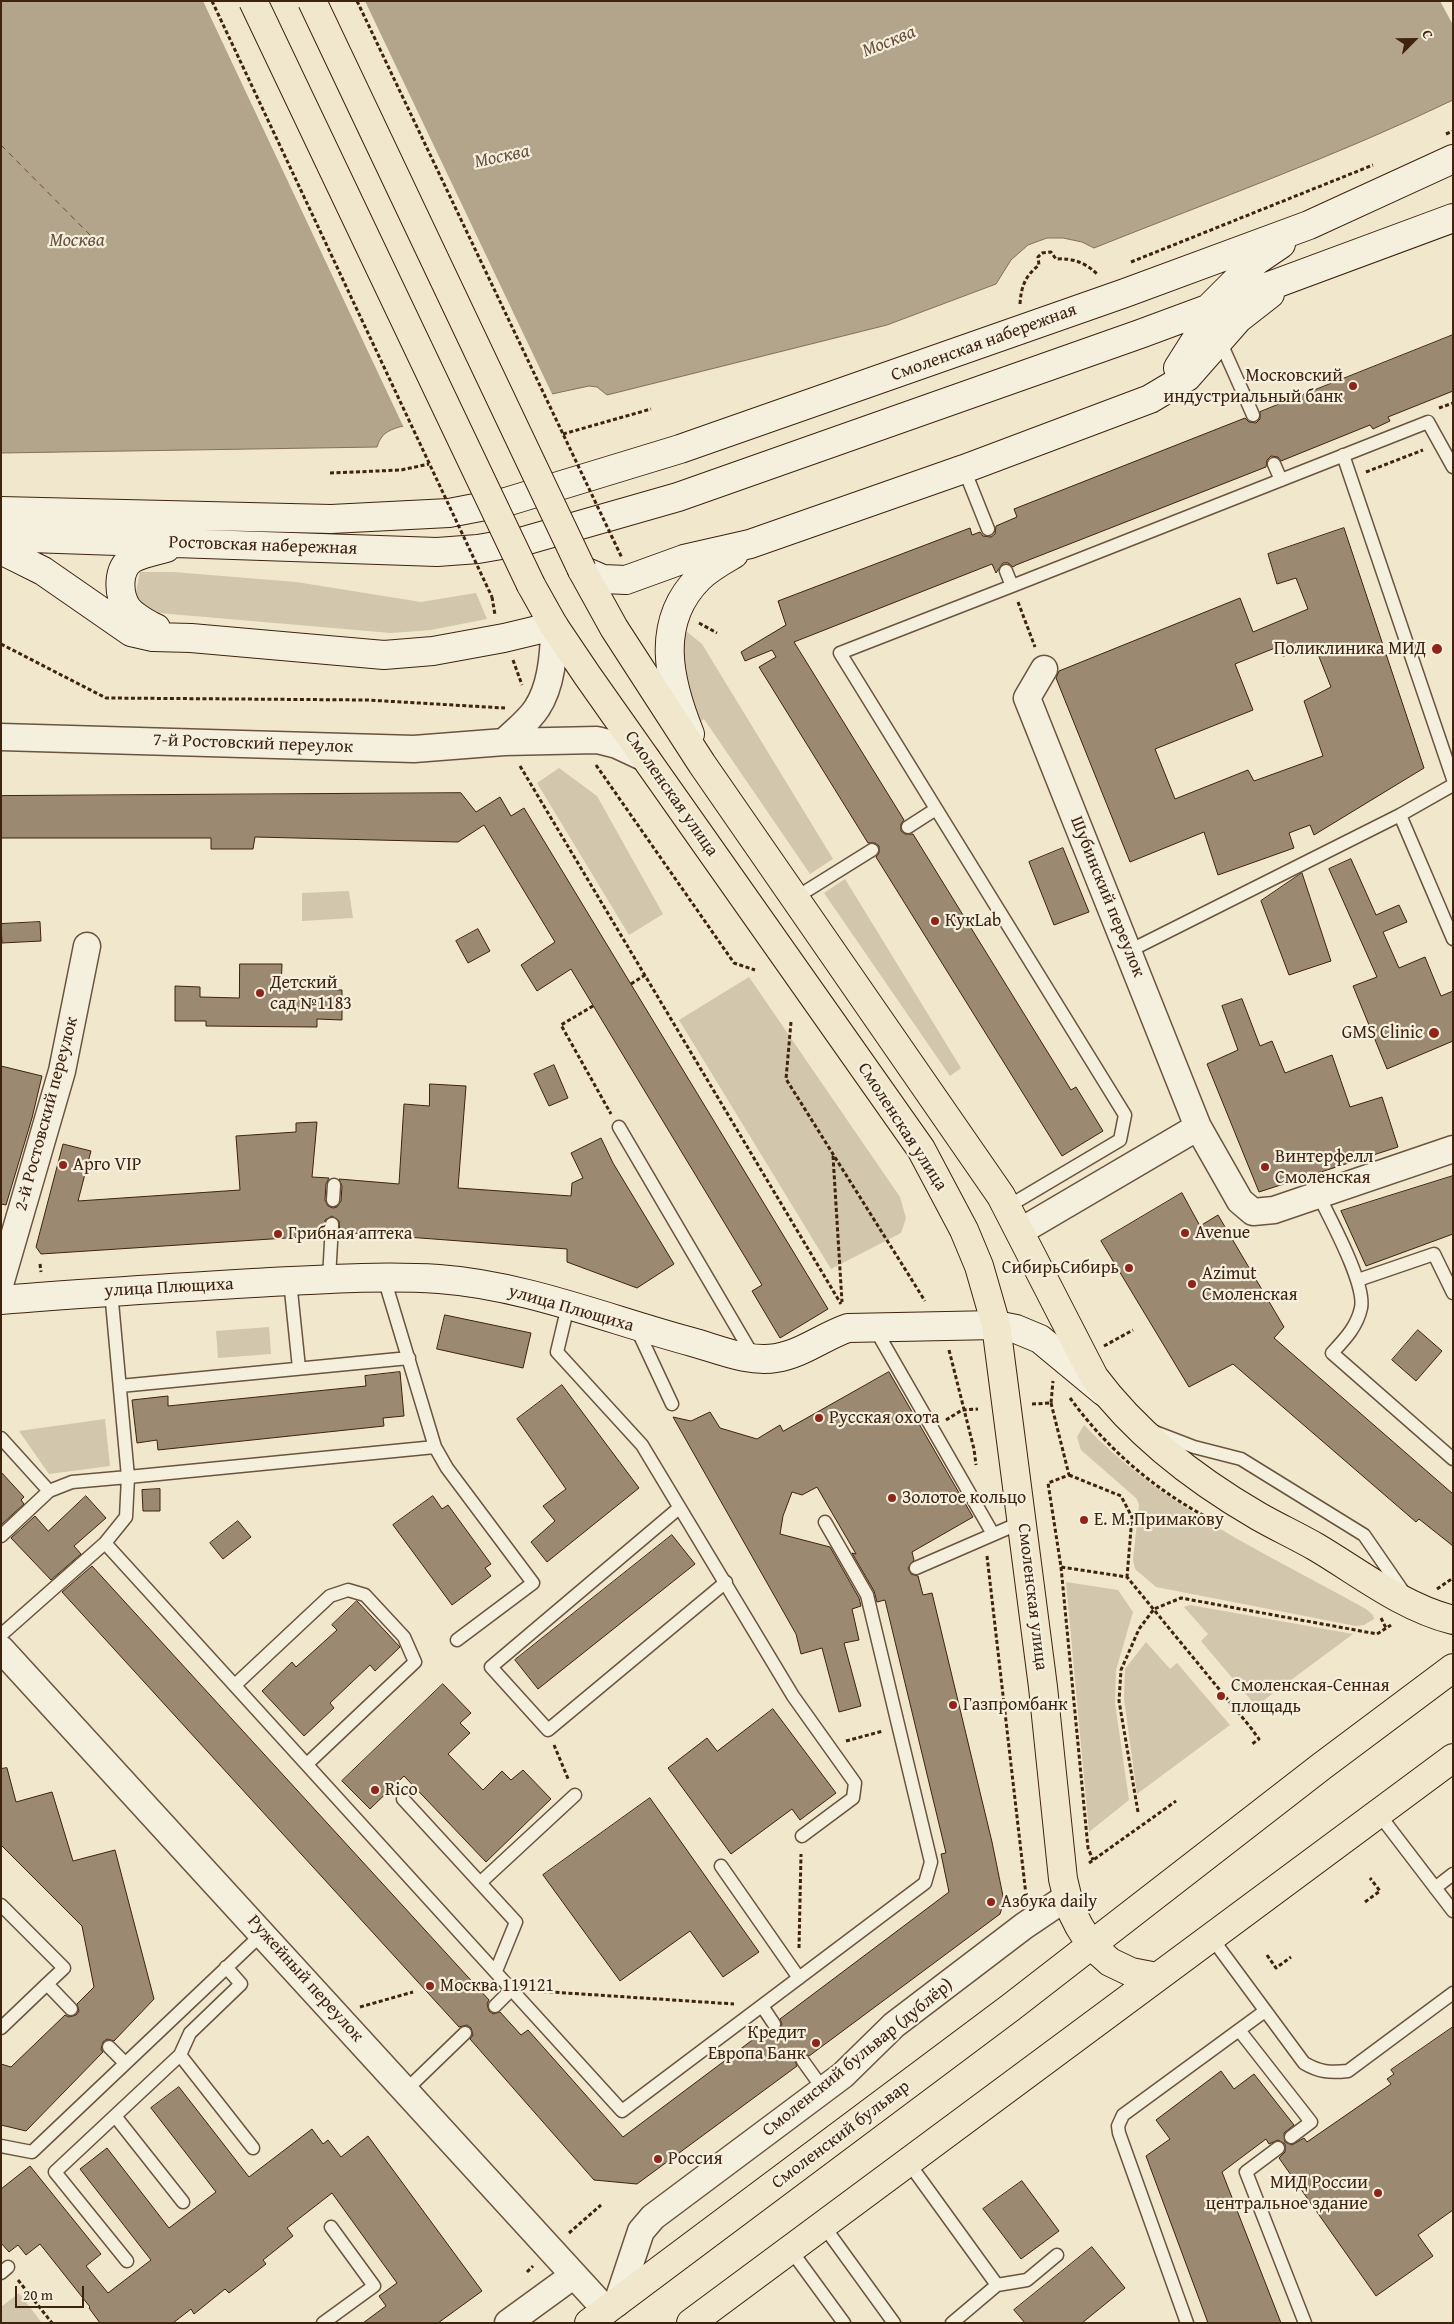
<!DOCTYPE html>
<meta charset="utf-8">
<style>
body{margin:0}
#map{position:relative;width:1454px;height:2324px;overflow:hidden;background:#f0e7cc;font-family:"Gentium Book Plus",serif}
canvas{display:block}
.frame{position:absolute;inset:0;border:2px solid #3e230f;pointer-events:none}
.north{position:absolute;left:1389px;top:15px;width:50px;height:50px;-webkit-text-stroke:4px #f5efde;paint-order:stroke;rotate:67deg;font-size:14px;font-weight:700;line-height:20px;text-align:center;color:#3e230f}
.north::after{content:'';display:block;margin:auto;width:18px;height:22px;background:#3e230f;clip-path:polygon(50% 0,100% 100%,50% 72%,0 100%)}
.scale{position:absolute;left:15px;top:2286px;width:69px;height:22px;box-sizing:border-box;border:2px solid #3e230f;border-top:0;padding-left:6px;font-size:15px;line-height:18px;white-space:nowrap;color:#3e230f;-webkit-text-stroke:4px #f5efde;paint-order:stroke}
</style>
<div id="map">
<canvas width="1454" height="2324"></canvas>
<div class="frame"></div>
<div class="north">С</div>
<div class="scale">20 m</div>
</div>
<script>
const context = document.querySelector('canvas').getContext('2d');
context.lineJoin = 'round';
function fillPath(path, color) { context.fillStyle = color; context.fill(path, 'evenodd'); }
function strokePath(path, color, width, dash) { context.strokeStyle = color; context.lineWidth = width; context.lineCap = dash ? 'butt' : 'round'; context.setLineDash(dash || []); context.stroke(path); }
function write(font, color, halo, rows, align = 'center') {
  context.font = font + ' "Gentium Book Plus",serif'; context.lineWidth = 4.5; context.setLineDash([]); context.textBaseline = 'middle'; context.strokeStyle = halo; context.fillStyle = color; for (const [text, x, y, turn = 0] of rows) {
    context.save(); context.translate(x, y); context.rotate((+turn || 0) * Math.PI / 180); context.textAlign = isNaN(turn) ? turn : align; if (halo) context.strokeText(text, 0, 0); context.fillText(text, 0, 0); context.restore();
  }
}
const green = new Path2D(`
 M140,572H173L296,582L421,602L476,593L487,619L431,630L391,633L159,613L142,606L136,592Z
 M680,626L702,644L833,859L810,874L704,719L699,722L689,706Z
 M559,768L597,796L663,914L629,935L537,783Z
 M845,879L961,1068L950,1076L824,893Z
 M349,891L353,918L302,921V893Z
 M749,977L900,1197L906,1218L901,1233L831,1269L679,1020Z
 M269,1327L271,1354L218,1358L216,1331Z
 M105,1419L110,1466L49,1474L19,1431Z
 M1084,1425C1163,1508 1268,1554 1366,1609L1373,1615L1374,1619L1364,1625L1356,1626L1156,1587L1135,1569L1133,1560L1139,1504L1136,1498L1081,1450L1077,1437Z
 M1066,1582L1118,1590L1133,1612L1116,1670L1115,1703L1129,1800L1089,1832Z
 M1190,1605L1353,1634L1256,1706L1201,1641L1208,1634L1184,1607Z
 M1146,1642L1170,1669L1177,1663L1230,1725L1137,1794L1124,1699L1125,1669Z
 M19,2293L42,2323L1,2322V2307Z`);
const water = new Path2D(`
 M1,1H1453V100C1337,156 1214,200 1094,248L1082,242L1063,238H1047L1028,245L1011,260L996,284L887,325L607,395L597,387L589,386L399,427C387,431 381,434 377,447L1,453Z`);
const pier = new Path2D(`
 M203,1H365L553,396L404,428Z
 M1440,1H1453V25Z`);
const ferry = new Path2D(`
 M1,145L99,244`);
const building = new Path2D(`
 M1453,335V391L1388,417L1390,421L1373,429L1370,425L1281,461L1278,457L1271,456L1267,460L1266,467L1016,565L1013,567L1008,563H1003L996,573L992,564L794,642L904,820L901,824V831L905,834H913L1071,1090L1076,1087L1103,1131L1062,1156L876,857L879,853V846L875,843H868L759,667L776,657L772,650L745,661L741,652L786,625L778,601L970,528L972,535L980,532L983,536L991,537L995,534L996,526L1017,517L1014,509L1245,418L1249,422L1256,423L1260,419V412Z
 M1344,528L1424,768L1314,835L1310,825L1289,833L1294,848L1218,875L1204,832L1130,862L1056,678L1059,671L1240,598L1253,632L1308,609L1296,578L1277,584L1268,554ZM1314,644L1331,687L1304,701L1323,756L1254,781L1248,770L1175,799L1155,749L1253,710L1235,664L1280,646L1283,656Z
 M461,793L476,812L500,797L511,816L524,808L828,1309L780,1338L752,1291L762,1285L571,969L537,991L521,965L555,942L484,825L458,842L255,837L253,849H211V838H1V796Z
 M1063,848L1089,912L1054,925L1029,862Z
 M1351,859L1376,915L1399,905L1407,922L1383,932L1399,968L1425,957L1441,996L1453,991V1041L1387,1069L1353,986L1377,977L1329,869Z
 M1302,873L1331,961L1289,975L1261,901Z
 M40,922L41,941L2,943L1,924Z
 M478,929L490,951L468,963L456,941Z
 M240,964H282L281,989L342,990V1020L317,1019V1027L206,1026V1021H175V986L200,987V997L239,998Z
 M1242,999L1260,1046L1272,1041L1285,1073L1332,1055L1350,1107L1382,1097L1398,1147L1259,1192L1207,1064L1238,1050L1222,1006Z
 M554,1065L568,1098L549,1106L534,1074Z
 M1,1066L42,1076L32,1118L6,1205L1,1204Z
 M430,1084L466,1086L458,1188L571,1196L572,1183L583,1178L571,1153L601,1138L613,1163L674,1264L637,1288L567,1262V1249L340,1232L339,1221L332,1216L325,1220L324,1231L317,1230V1236L41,1254L36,1247L63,1144L91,1151L78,1201L240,1190L236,1136L296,1132V1123L317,1122L312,1177L329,1178L326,1184L325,1200L328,1206L333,1208L337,1207L341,1201L342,1186L339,1179L399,1184L404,1104L429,1106Z
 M1453,1176V1234L1366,1266L1341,1211Z
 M1182,1193L1200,1226L1218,1215L1284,1327L1274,1338L1453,1494V1546L1419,1519L1416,1522L1233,1364L1189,1387L1101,1241Z
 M445,1315L531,1333L523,1368L437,1349Z
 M1418,1330L1442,1351L1416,1381L1392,1360Z
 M400,1372L404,1416L383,1418L384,1426L158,1450L157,1440L137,1443L132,1400L168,1396V1406L366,1386L365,1376Z
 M889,1372L973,1517L912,1552L914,1560L908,1568L911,1574L918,1576L923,1595L932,1593L992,1842L1004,1901L1000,1914L809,2056L803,2053L798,2055L795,2061L797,2066L637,2184L594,2180L470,2039L473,2035L471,2028L467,2025L459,2027L62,1592L92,1566L489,2000L487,2004L489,2011L493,2014L500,2012L521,2035L528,2030L623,2137L767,2029L774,2032L779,2030L782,2024L780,2019L949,1892L941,1854L946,1853L885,1600L877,1602L874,1591L852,1553L856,1554L817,1487L802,1495L792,1492L783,1516L780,1534L830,1547L859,1598L861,1606L852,1609L859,1640L844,1643L861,1706L839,1712L822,1648L801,1654L796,1634L673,1417L691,1421L710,1412L720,1428L757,1439L780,1425L783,1431Z
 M562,1385L639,1488L547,1562L531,1542L555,1521L543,1506L566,1489L517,1419Z
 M1,1472L24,1497L21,1500L24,1504L1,1525Z
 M160,1489V1511H143L142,1490Z
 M86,1496L106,1518L74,1546L81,1554L51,1580L11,1538L35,1516L48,1531Z
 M433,1496L442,1509L448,1505L491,1564L485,1568L491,1576L452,1605L393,1525Z
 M238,1521L251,1537L223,1559L210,1543Z
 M672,1535L695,1564L538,1689L515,1660Z
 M357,1601L400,1647L375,1671L370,1665L330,1703L334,1708L304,1736L262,1691L292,1662L296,1667L337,1630L332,1625Z
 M443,1684L471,1713L460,1723L470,1733L448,1754L483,1790L502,1771L511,1780L523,1770L551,1799L486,1862L404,1776L370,1809L342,1781Z
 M773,1709L836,1793L800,1820L792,1809L731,1854L668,1768L707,1738L717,1751Z
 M7,1768L16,1802L52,1792L73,1861L115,1850L154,1999L114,2041L107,2039L103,2042L101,2049L103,2052L26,2131L1,2125V2064L11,2067L65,2015L69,2017L76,2015L79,2011L77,2004L94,1987L82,1926L1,1845V1769Z
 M650,1798L759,1952L723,1977L690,1931L620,1981L543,1875Z
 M1453,2027V2210L1418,2235L1433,2256L1376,2296L1279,2158L1285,2152V2144L1278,2140L1269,2144L1266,2139L1222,2172L1281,2323H1208L1146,2156L1170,2139L1156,2120L1221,2071L1234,2089L1254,2074L1294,2125L1284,2133L1285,2142L1292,2145L1304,2138L1307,2142L1391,2084L1387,2079L1394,2074L1391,2070Z
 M179,2087L249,2177L312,2129L323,2144L328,2140L341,2157L368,2136L482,2291L438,2323H363L386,2306L379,2296L397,2283L332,2193L287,2228L293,2236L263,2260L266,2264L229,2293L225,2289L194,2314L191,2309L173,2323H100L89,2308L90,2307L40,2244L26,2255L18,2245L9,2252L1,2243V2189L30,2166L101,2254L86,2266L108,2293L151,2260L80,2169L107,2148L169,2228L216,2192L151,2108Z
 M1022,2181L1059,2231L1021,2259L983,2209Z
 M1092,2247L1125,2288L1082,2323H1025L1014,2310Z`);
const path = new Path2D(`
 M1446,134L1453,131
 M1131,262L1373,165
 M1020,304C1021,287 1025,276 1039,265L1038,257L1042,253L1051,252L1056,259C1073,258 1085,262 1098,275
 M1439,408L1453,403
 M563,434L651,409
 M1366,472L1423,450
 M330,473L401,470L429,464
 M492,597L495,615
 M1018,602L1035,647
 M699,623L717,633
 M1,644L106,698L367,700L505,708
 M513,660L522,685
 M596,765L734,963L755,970
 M520,766L841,1304
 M631,984L645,975
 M593,1006L561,1025L611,1114
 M791,1022L786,1079L925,1301
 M833,1156L842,1302
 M40,1264L41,1272
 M1104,1346L1133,1330
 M949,1350L974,1449L976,1465
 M1070,1398C1107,1449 1156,1491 1212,1520
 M1051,1403L1069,1475L1048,1483L1061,1567L1127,1577L1251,1728L1259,1739L1252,1744
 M1032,1404L1051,1403L1053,1381
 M946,1420L962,1410L978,1409
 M1069,1475L1121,1496L1132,1517L1127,1577
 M987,1556L1026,1895
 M1061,1567L1088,1848L1093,1860
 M1437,1589L1453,1578
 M1381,1618L1386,1628
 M846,1741L883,1731
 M554,1745L569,1781
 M1138,1812L1119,1701L1121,1670L1139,1629L1154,1609L1181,1598L1377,1634L1391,1625
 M1089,1863L1176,1801
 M1365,1902L1380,1891L1370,1878
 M799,1948L801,1854
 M1267,1955L1276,1968L1291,1957
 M536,1991L734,2004
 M360,2007L413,1992
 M569,2233L601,2205
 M527,2272L533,2266
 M18,2280L52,2323`);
const lane = new Path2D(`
 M1220,341L1253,415
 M1343,455L1453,779
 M1274,464L1281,480
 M964,469L988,529
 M1006,571L1012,586L1428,422L1453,467
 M1400,815L1453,939
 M908,827L936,809
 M795,898L872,850
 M1129,951L1400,815L1453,785
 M619,1127L755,1359
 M1319,1196C1330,1219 1366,1284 1361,1308C1357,1327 1344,1340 1332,1353L1453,1459
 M333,1200L334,1185
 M1007,1207L1120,1140L1125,1115L840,653L1012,586
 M384,1278L435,1447L447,1468L533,1583L457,1640
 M329,1279L332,1224
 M1358,1280L1434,1254L1453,1293
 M290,1281L299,1368
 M568,1306L557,1352L642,1445L793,1696L855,1783L853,1798L802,1836
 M636,1327L672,1404
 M874,1327L993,1534
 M120,1386L409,1358
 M1155,1432L1194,1447L1241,1459L1364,1535L1404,1593
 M1,1438L49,1491
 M679,1508L491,1667L548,1730L726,1582
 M1,1536L49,1491L72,1482L128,1477L111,1291
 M105,1543L622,2111L925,1883L931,1862L867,1595L825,1522
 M916,1568L1022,1522
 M1,1635L105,1543L126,1517L128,1477L435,1447
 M235,1685L330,1596L348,1590L365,1595L404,1637L415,1662L307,1764
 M403,1799L516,1922L496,1971
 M1378,1813L1453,1911
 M721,1866L799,1978
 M481,1882L575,1795
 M1435,1888L1453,1874
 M1,1905L64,1968L47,1984L71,2009
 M1211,1937L1304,2063C1319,2072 1330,2073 1348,2071L1453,1993
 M495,2006L512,1989
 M762,2006L774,2024
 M1,2028L47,1984
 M1239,2030L1311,2122L1291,2137
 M109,2047L125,2063
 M180,2055L253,2148
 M803,2061L823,2089
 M406,2090L465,2033
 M115,2116L183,2202
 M1,2146L32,2152L263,1933
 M1278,2148L1246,2172L1305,2323
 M908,2162L997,2285L952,2323
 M823,2225L894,2323
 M790,2249L844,2323
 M127,2261L55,2172L180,2055L190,2033L241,1984L226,1967
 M1,2273L8,2267
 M997,2285L1027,2280L1057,2255
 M323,2323L374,2286L331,2227
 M1187,2323L1119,2133L1118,2126L1123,2115L1265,2011`);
const street = new Path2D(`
 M1044,669L1027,698L1198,1127L1240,1201L1253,1212L1274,1210L1453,1149
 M1,737L414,749L504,742L597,740L617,745L647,759
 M504,742C515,731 529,721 537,708C552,685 554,653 554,626
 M1021,1231L1198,1127
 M1,1281L62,1071L87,946
 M1,1649L606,2310
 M617,2303L641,2231L653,2217L843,2075L894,2025L1024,1926L1067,1897
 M508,2323L574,2275`);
const secondary = new Path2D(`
 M1178,368L1197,338L1208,309L1256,261L1281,244
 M1,511L331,519L449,513L506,502L680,449L1125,293L1309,225L1453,159
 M1,537L437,552L478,549L524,541L678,497L1140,334L1453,218
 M1,550L43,571L131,632L153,637L191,638L384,655L433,651L504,638L554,626
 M582,570L603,579L626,580L684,559L750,544L964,469L1150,399L1187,377L1238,319L1270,294
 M156,628C148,625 132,615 127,608C118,594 117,569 132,559C142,553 155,551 166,548
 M690,734C669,682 654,623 699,578C709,568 722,561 734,554
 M1,1300C85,1293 169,1288 253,1283C314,1280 377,1275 439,1279C524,1285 610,1320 692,1342C718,1349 749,1363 776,1358C802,1354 824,1336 848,1328L996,1325L1016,1329L1040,1339L1104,1392`);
const primary = new Path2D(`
 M582,570L614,628L702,764L1001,1196L1094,1377C1137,1435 1196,1480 1258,1516C1277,1527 1297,1536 1316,1547C1360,1573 1402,1607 1453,1620
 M531,585L554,626L587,675L921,1149L964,1230L979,1266L996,1325L1043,1687L1063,1879L1070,1908L1079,1926L1091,1945L1110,1962L1131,1972L1157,1977
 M589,2323L1010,2008L1322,1766L1453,1668
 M691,2323L1453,1758`);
const pathBridge = new Path2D(`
 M212,1L492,597
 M357,1L622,558`);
const primaryBridge = new Path2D(`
 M253,1L531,585
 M312,1L582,570`);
const markers = [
 [1353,386,5,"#8f2418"],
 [1437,649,6,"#8f2418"],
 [935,921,5,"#8f2418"],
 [260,993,5,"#8f2418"],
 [1434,1033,6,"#8f2418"],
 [63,1165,5,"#8f2418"],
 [1265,1167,5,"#8f2418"],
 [1185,1233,5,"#8f2418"],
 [278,1234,5,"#8f2418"],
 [1129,1268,5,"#8f2418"],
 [1192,1284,5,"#8f2418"],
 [819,1418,5,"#8f2418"],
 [892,1498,5,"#8f2418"],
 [1084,1520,5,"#8f2418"],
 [1221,1696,5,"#8f2418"],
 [953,1705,5,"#8f2418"],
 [375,1790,5,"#8f2418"],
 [991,1902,5,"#8f2418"],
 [430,1986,5,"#8f2418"],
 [816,2043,5,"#8f2418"],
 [658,2159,5,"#8f2418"],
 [1378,2193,5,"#8f2418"]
];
const streetNames = [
 ["Смоленская набережная",984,343,-20],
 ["Ростовская набережная",263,546,2],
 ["7-й Ростовский переулок",253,744,2],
 ["Смоленская улица",671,794,55],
 ["Шубинский переулок",1107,897,68],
 ["2-й Ростовский переулок",47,1114,-75],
 ["Смоленская улица",902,1127,57],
 ["улица Плющиха",169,1288,-3],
 ["улица Плющиха",571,1309,16],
 ["Смоленская улица",1032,1597,83],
 ["Ружейный переулок",305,1979,48],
 ["Смоленский бульвар (дублёр)",858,2058,-39],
 ["Смоленский бульвар",841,2135,-37]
];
const poiNames = [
 ["Московский",1343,376,"right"],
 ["индустриальный банк",1343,397,"right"],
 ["Поликлиника МИД",1426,649,"right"],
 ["КукLab",945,921],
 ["Детский",270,983],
 ["сад №1183",270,1004],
 ["GMS Clinic",1423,1033,"right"],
 ["Винтерфелл",1275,1157],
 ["Смоленская",1275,1178],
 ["Арго VIP",73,1165],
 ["Avenue",1195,1233],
 ["Грибная аптека",288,1234],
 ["СибирьСибирь",1119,1268,"right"],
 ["Azimut",1202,1274],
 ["Смоленская",1202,1295],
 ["Русская охота",829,1418],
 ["Золотое кольцо",902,1498],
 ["Е. М. Примакову",1094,1520],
 ["Смоленская-Сенная",1231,1686],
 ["площадь",1231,1707],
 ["Газпромбанк",963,1705],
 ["Rico",385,1790],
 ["Азбука daily",1001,1902],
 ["Москва 119121",440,1986],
 ["Кредит",806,2033,"right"],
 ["Европа Банк",806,2054,"right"],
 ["Россия",668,2159],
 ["МИД России",1368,2183,"right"],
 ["центральное здание",1368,2204,"right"]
];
const waterNames = [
 ["Москва",889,42,-22],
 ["Москва",502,157,-12],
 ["Москва",77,241]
];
fillPath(green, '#d2c6ac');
fillPath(water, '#b3a48c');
strokePath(water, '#84705a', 1);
fillPath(pier, '#f0e7cc');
strokePath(ferry, '#67503b', 1, [6, 5]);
fillPath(building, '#9b8971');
strokePath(building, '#3e230f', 1);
strokePath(lane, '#6a543e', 15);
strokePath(street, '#6a543e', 29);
strokePath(secondary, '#3e230f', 30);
strokePath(primary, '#3e230f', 30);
strokePath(path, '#3e230f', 3, [4, 2.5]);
strokePath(lane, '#f5efde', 12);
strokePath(street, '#f5efde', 26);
strokePath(secondary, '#f5efde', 28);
strokePath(primary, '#f0e7cc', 28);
strokePath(primaryBridge, '#3e230f', 30, []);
strokePath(pathBridge, '#3e230f', 3, [4, 2.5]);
strokePath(primaryBridge, '#f0e7cc', 28);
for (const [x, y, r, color] of markers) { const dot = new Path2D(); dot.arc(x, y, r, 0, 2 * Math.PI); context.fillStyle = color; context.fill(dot); strokePath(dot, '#f5efde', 2); }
write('18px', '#3e230f', '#f5efde', streetNames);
write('18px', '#3e230f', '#f5efde', poiNames, 'left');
write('italic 19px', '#67503b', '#f5efde', waterNames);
</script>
